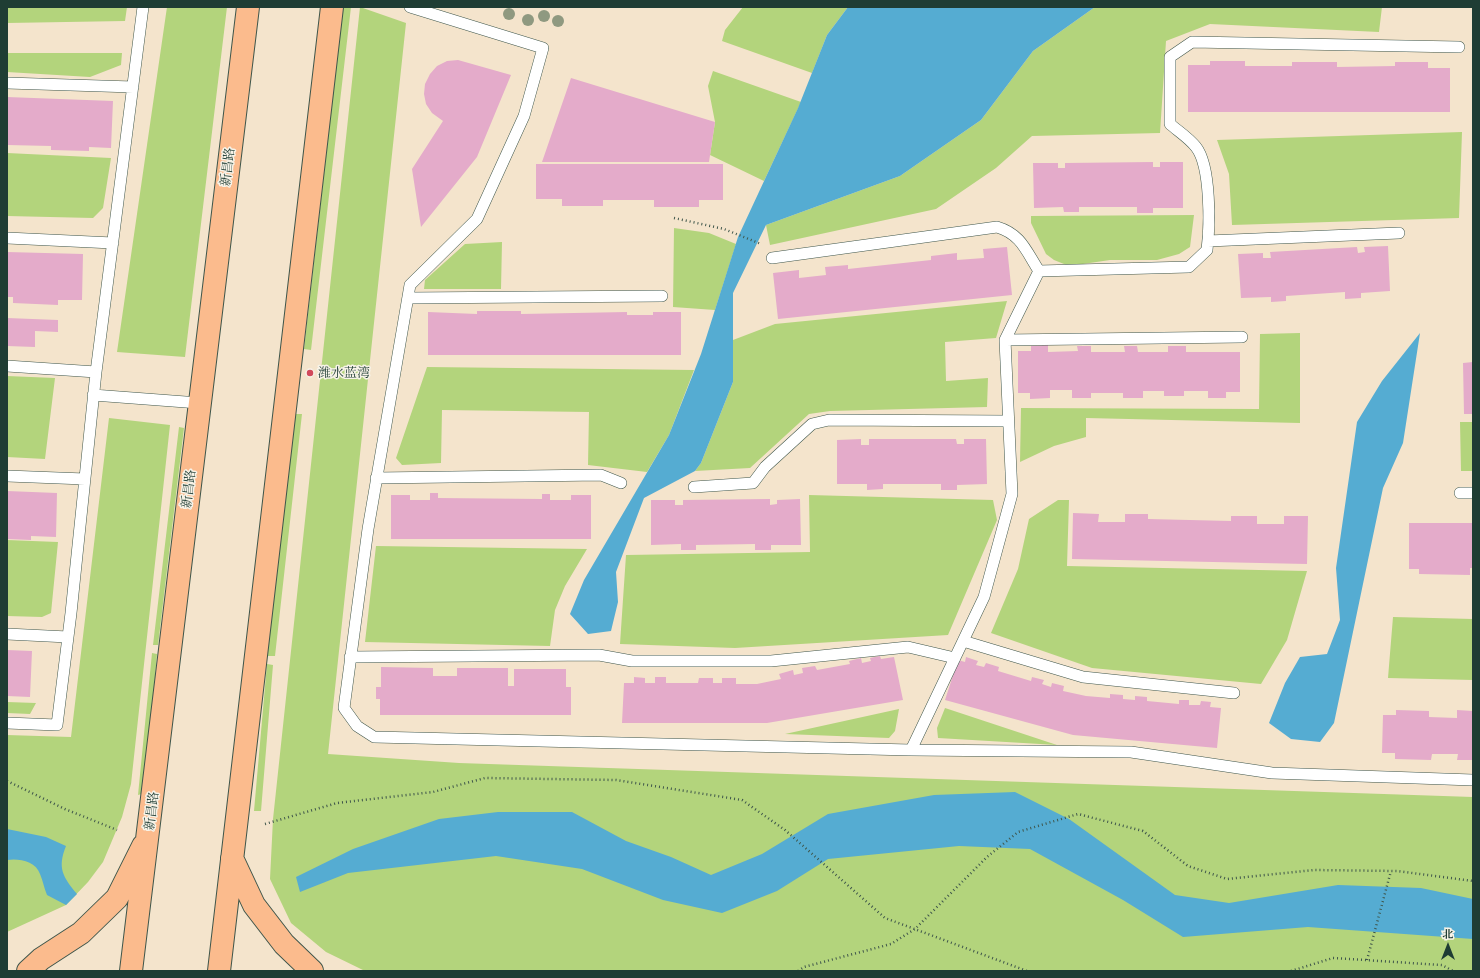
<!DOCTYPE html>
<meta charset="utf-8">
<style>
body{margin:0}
#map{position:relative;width:1480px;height:978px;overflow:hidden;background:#f4e4cc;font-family:"Libre Caslon Text","Noto Serif SC",serif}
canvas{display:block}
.frame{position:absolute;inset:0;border:8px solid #1f3d34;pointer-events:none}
.north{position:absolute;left:1428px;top:926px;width:40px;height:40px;-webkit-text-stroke:3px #f7f3e8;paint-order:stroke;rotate:0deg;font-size:11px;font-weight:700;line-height:16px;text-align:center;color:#1f3d34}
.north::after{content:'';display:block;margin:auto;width:14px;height:18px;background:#1f3d34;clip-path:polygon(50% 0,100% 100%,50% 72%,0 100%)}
</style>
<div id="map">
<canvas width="1480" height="978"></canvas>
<div class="frame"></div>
<div class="north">北</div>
</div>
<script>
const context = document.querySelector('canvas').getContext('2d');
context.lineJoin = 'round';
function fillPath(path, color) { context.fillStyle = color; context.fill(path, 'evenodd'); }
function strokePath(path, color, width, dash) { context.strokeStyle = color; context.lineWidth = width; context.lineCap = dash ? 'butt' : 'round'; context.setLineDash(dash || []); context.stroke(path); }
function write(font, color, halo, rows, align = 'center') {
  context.font = font + ' "Libre Caslon Text","Noto Serif SC",serif'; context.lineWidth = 3; context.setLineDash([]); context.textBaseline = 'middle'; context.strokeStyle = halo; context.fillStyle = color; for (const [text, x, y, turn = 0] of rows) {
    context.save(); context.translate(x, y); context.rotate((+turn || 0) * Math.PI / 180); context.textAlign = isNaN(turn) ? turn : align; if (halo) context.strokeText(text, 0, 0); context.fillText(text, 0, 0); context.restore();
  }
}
const green = new Path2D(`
 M7,7H127L125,21L7,23V53H122L121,65L90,77L7,72Z
 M167,7H227L185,357L117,352Z
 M343,7H351L311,350L304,349Z
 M360,7L406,23L328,754L459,763L1473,797V971H365L326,952L291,923L270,879L273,819Z
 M743,7H848L827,35L812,73L722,41L725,30Z
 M1095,7H1382L1379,32L1210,24L1166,41L1160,133L1032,136L996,168L936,209L770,245L766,225L900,176L981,120L1033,51Z
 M713,71L801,102L764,181L710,155L715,122L708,86Z
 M1462,132L1459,218L1232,225L1229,174L1217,140Z
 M7,153L111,158L103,208L93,218L7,216Z
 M1194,215L1190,247L1179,254L1157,260H1110L1069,266L1054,260L1046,254L1031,223V216Z
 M674,228L709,233L736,244L715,310L673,307Z
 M502,242L501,289H424L425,280L465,244Z
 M1007,301L996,338L945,342L946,381L988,378L987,407L830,411L809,414L750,468L695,471L701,463L733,382V340L775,324Z
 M1300,333V423L1086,418V437L1054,446L1020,462L1021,408L1259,409L1260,334Z
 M427,367L694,370L669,435L647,472L588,465L589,412L442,410L441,463L402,465L396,458Z
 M7,376L55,378L45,459L7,457Z
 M294,414H302L275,656H267Z
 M109,418L170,425L131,784L122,817L103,862L88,882L66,905L7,932V735L71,737Z
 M1460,422H1473V471H1461Z
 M179,427L184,428L158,645H153Z
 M809,495L993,500L997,520L948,635L735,648L620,644L626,555L810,552Z
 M1058,500H1069L1067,566L1307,571L1287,640L1261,684L1092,668L991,633L1018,569L1029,519Z
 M7,540L58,542L51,613L42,617L7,616Z
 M376,546L587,549L565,586L555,610L550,646L365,642Z
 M1393,617L1473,619V680L1388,678Z
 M152,653L157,654L145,793L138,795Z
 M267,664L273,665L261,811H254Z
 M7,702L36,703L30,714L7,713Z
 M945,708L1057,745L938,738L937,728Z
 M899,709L895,731L889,738L785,734Z`);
const water = new Path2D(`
 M848,7H1095L1033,51L981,120L900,176L766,225L733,293V382L701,463L695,471L644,498L616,572L618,602L611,631L588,634L570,614L584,580L669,435L701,354L738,237L798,108L827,35Z
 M1420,333L1403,443L1383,488L1334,723L1320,742L1291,739L1269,723L1285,683L1300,657L1327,654L1340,620L1336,568L1357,422L1382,381Z
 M1015,792L1069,819L1175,895L1229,903L1338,885L1421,888L1473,899V939L1308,927L1183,937L1123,900L1030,849L959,846L828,859L777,891L722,913L663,900L582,869L496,856L348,873L300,892L296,877L353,849L439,819L498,812H572L626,841L671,857L711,875L762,854L828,814L934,795Z
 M7,829L46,837L66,846C57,868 63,877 77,894L66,905L47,895C44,888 43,881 40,874C36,861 18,858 7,860Z`);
const building = new Path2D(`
 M458,60L511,75L477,157L421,227L412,169L443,121L432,113L426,104L424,94L425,84L430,74L437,66L447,61Z
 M1210,61H1245V66H1292V62H1337V67L1395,66V62H1428V68H1450V112H1188V65H1210Z
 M571,78L715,122L709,162H542Z
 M7,97L113,101L111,148L89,147V151L51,150V146L7,145Z
 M1153,162V167H1160V162H1183V208H1153V213H1137V207H1079V212H1064L1063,207L1034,208L1033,163H1058V168H1065V163Z
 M536,164H723V200H699V207H654V200H603V206H562V199H536Z
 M1388,246L1390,291L1361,293V298L1345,299V292L1286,296V301L1271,302V297L1241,298L1238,254L1263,253V258H1271L1270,252L1357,247L1358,253L1365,252L1364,247Z
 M1007,247L1012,295L778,319L773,273L799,270V278L826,275L825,267L848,265V269L931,260V256L957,253V260L984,258L983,249Z
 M7,252L83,254L82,300H58V305L13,303V297H7Z
 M477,311H521V314L627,312V315H653V312H681V355H428V312L477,314Z
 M7,318L58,320V332L35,331V347L7,346Z
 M1048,345V352L1078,351L1077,346H1091V352H1125L1124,346H1137L1138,352H1168V346H1186V352H1240V392H1226V398H1208V391H1184V396H1164V391H1143V398H1123V393H1091V398H1072V390H1050V398L1030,399V393H1018V351H1031V346Z
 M1473,362V414H1464L1463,363Z
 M861,439V445H869V439H956L957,444H964V439H986L987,484L957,485V490H941V484H883V489L867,490V484H837V440Z
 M7,491L57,493L56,537L31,536V540L7,539Z
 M430,493H438V498L542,499V494H550V500H571V495H591V539H391V495H410V500H430Z
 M770,499V505L777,504V500L800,499L801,545H771V550H755V544L696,545V550H681V544L651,545V500H675V505H683V500Z
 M1073,513L1099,514L1098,522H1125V514H1148V519L1231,521V516H1257V524H1284V516H1308L1307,564L1072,559Z
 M1409,523H1473V568H1470V575L1419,574V569H1409Z
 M7,650L32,651L30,697L7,696Z
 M880,656L881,659L894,657L903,700L767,723H622L624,683H634V677L645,678V683H655V677H666V683H698L699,678H713V683H722V678H736V684H757L781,679L779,674L793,670L794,675L803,673L802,668L815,666L817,670L850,664L849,661L861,658L862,663L871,661L870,658Z
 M966,657L978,661L976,665L984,667L986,663L999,667L998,671L1031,681L1032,677L1044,680L1042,684L1051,687L1052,683L1064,686L1063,691L1086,696L1110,698V694L1123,695V699L1135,700V696L1147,697V701L1179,704V700H1189V705H1200L1201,701L1211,702L1210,707L1221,708L1217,748L1073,735L945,700L958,660L965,662Z
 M381,667L433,668V676H457V668H508V686H514V669H566V687H571V715H380V699H376V687H381Z
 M1396,710L1429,711V717L1457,718V710L1473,711V760H1457L1458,754H1432L1431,760L1395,759V753H1382L1383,715H1396Z`);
const path = new Path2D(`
 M674,218L724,229L761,244
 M7,781L65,809L117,830
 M265,824L337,803L433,792L485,778L616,780L742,800L785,830L885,918L1027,971
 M1367,960L1391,871
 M798,971L804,967L891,944L915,929L987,857L1018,832L1078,814L1143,831L1188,866L1227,879L1314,870L1397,871L1473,881
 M1291,971L1333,958L1442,965L1453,971`);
const service = new Path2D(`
 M410,7L543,48L524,116L477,219L410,285L368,529L344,708L357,726L374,737L911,750L1131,752L1272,773L1473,780
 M7,83L133,87
 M7,238L113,243
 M1208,241L1399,233
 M772,258L997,227C1021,234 1026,251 1039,271
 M408,298L662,296
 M1005,340L1242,337
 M7,366L96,372
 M93,395L199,403
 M7,476L85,479
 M376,478L601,475L621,483
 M694,487L753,483L765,467L812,424L829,420L1008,421
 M1460,493H1473
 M7,634L68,637
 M963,641L1083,677L1234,693
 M350,657L599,655L632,661H771L908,647L955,658
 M7,723L57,725L71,613L96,372L143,7
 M911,750L984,597L1012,494L1005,340L1039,271L1189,267L1207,250C1210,226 1211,166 1196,147C1189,138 1178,131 1170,124V57L1192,42L1459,47`);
const primary = new Path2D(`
 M232,858L254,905L284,944L312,971
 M28,971L41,959L81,933L117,898L143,846
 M131,971L248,7
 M219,971L332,7`);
const trees = [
 [509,14],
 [544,16],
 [528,20],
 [558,21]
];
const markers = [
 [310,373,4,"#d1495b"]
];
const streetNames = [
 ["新昌路",228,167,-83],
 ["新昌路",189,489,-83],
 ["新昌路",152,811,-83]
];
const poiNames = [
 ["潍水蓝湾",318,373]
];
fillPath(green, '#b3d47c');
fillPath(water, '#55acd2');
fillPath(building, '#e4abca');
strokePath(service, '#3f564b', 12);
strokePath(primary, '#3f564b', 24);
strokePath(path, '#3f564b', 2.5, [1, 3]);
strokePath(service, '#fff', 11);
strokePath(primary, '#fbbb8d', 22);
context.fillStyle = '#8f9980';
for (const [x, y] of trees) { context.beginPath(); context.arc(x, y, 6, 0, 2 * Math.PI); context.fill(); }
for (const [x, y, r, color] of markers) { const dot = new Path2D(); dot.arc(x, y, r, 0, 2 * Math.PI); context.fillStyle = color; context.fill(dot); strokePath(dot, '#f7f3e8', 1.5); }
write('13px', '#1f3d34', '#f7f3e8', streetNames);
write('13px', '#1f3d34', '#f7f3e8', poiNames, 'left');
</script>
